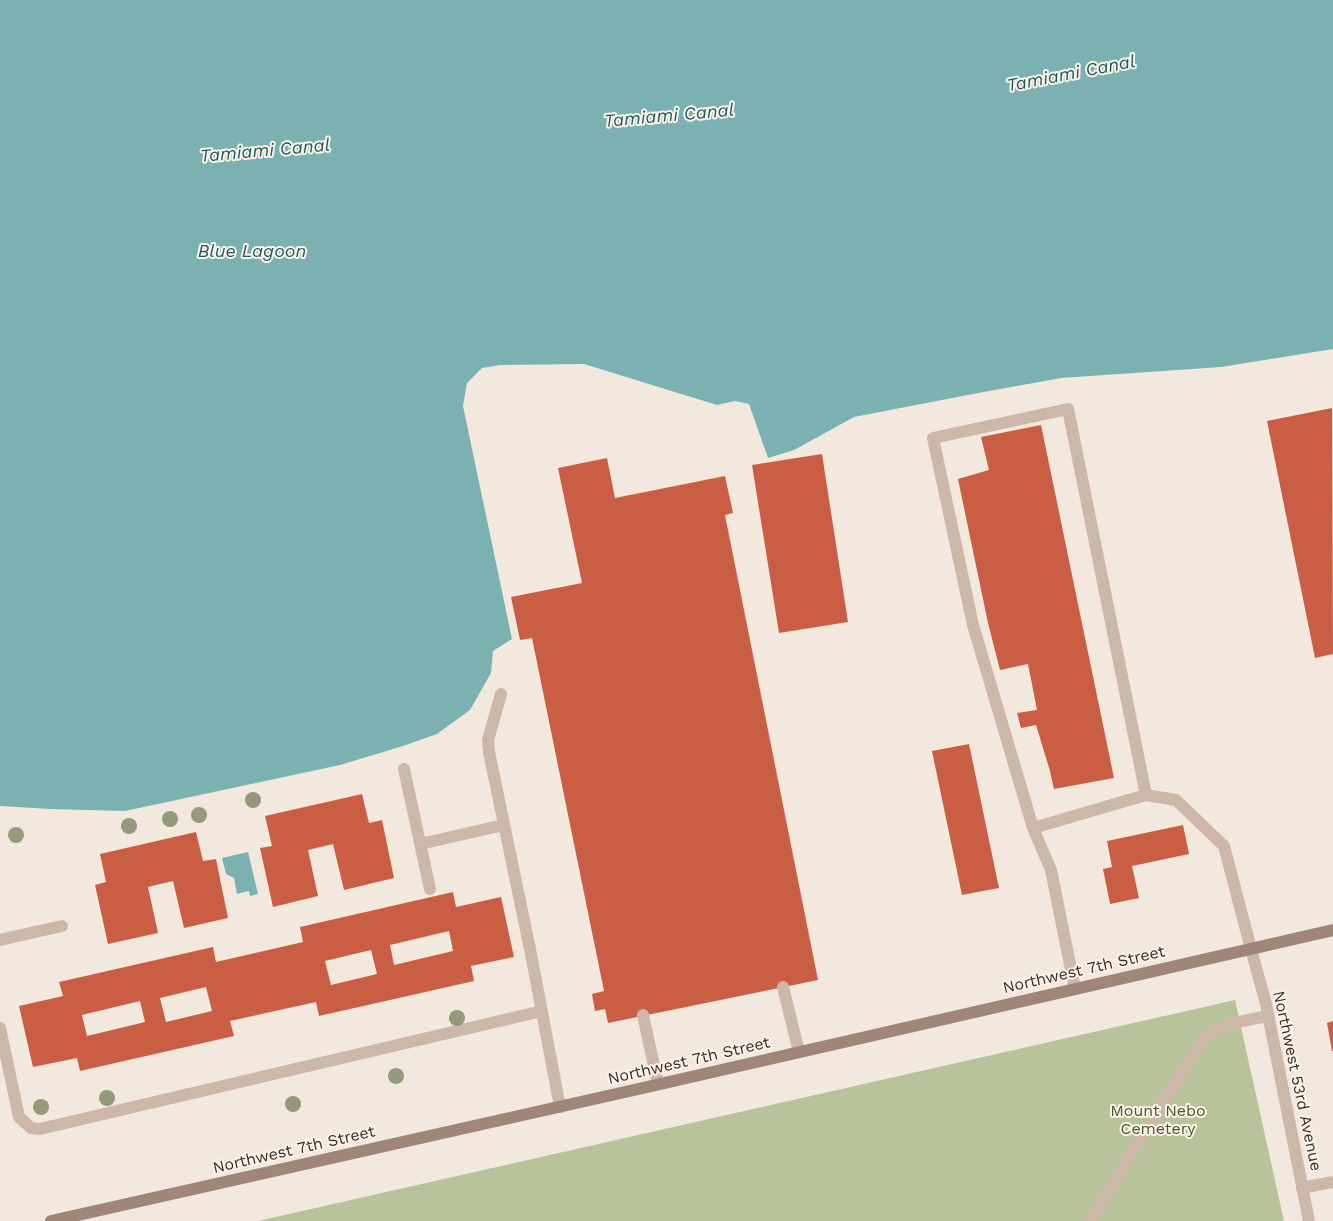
<!DOCTYPE html>
<style>
body{margin:0}
canvas{display:block;background:#f3e8dd}
</style>
<canvas width="1333" height="1221"></canvas>
<script>
const context = document.querySelector('canvas').getContext('2d');
context.lineJoin = 'round';
function fillPath(path, color) { context.fillStyle = color; context.fill(path, 'evenodd'); }
function strokePath(path, color, width, dash) { context.strokeStyle = color; context.lineWidth = width; context.lineCap = dash ? 'butt' : 'round'; context.setLineDash(dash || []); context.stroke(path); }
function write(font, color, halo, rows, align = 'center') {
  context.font = font + ' "Work Sans",sans-serif'; context.lineWidth = 4; context.setLineDash([]); context.textBaseline = 'middle'; context.strokeStyle = halo; context.fillStyle = color; for (const [text, x, y, turn = 0] of rows) {
    context.save(); context.translate(x, y); context.rotate((+turn || 0) * Math.PI / 180); context.textAlign = isNaN(turn) ? turn : align; if (halo) context.strokeText(text, 0, 0); context.fillText(text, 0, 0); context.restore();
  }
}
const green = new Path2D(`
 M1235,1000L1284,1221H258Z`);
const water = new Path2D(`
 M0,0H1333V349L1221,367L1061,378L978,393L854,417L794,450L768,458L749,404L735,401L717,405L584,364L500,365L482,368L467,383L463,406L512,639L493,651L491,673L470,710L437,734L403,746L340,765L125,811L50,809L0,806Z
 M248,852L258,894L250,896L249,891L237,894L234,878L226,874L222,858Z`);
const building = new Path2D(`
 M1332,408L1333,654L1315,658L1267,421Z
 M1041,425L1114,778L1054,789L1050,771L1036,725L1021,728L1017,713L1037,710L1028,664L1000,670L988,623L958,479L989,470L981,437Z
 M822,454L848,622L779,633L752,465Z
 M607,458L615,498L725,476L733,513L725,515L818,980L608,1023L605,1009L595,1011L592,994L604,991L532,638L520,640L511,597L582,583L558,468Z
 M969,744L999,888L962,895L932,751Z
 M362,794L369,823L382,820L394,878L344,890L333,844L308,850L318,896L273,907L260,848L272,846L265,816Z
 M1183,825L1189,854L1132,866L1139,898L1110,904L1103,869L1112,867L1107,841Z
 M196,832L203,861L216,859L228,918L184,928L173,881L148,887L158,933L108,944L95,885L106,882L100,854Z
 M453,892L456,907L501,897L514,957L471,966L474,981L319,1016L316,1002L230,1021L234,1036L80,1071L77,1058L33,1067L19,1006L63,996L59,982L213,947L216,962L303,942L300,927ZM449,931L453,951L394,965L390,945ZM371,950L377,974L331,985L325,961ZM206,987L212,1011L166,1022L160,998ZM140,1001L145,1022L87,1036L82,1015Z
 M1333,1021V1051H1332L1327,1023Z`);
const service = new Path2D(`
 M501,694L488,740L489,752L531,954L560,1107
 M404,769L430,889
 M1033,828L1146,795
 M420,844L504,825
 M0,940L62,926
 M783,987L799,1052
 M1075,989L1051,870L1033,828L973,625L933,438L1068,409L1146,795L1176,800L1224,846L1251,949
 M643,1015L658,1084
 M0,1028L19,1117L31,1128L40,1129L542,1011
 M1302,1188L1333,1182
 M1090,1221L1203,1039C1224,1023 1243,1021 1268,1016`);
const minor = new Path2D(`
 M1251,949L1266,1004L1309,1221`);
const secondary = new Path2D(`
 M51,1221L634,1090L1333,930`);
const trees = [
 [253,800],
 [199,815],
 [170,819],
 [129,826],
 [16,835],
 [457,1018],
 [396,1076],
 [107,1098],
 [293,1104],
 [41,1107]
];
const streetNames = [
 ["Northwest 7th Street",1084,970,-13],
 ["Northwest 7th Street",689,1061,-13],
 ["Northwest 53rd Avenue",1297,1081,78],
 ["Northwest 7th Street",294,1150,-13]
];
const parkNames = [
 ["Mount Nebo",1158,1111],
 ["Cemetery",1158,1129]
];
const waterNames = [
 ["Tamiami Canal",1071,74,-11],
 ["Tamiami Canal",669,116,-5],
 ["Tamiami Canal",265,151,-5],
 ["Blue Lagoon",252,252]
];
fillPath(green, '#b8c39c');
fillPath(water, '#7bb2b1');
fillPath(building, '#ca5e44');
strokePath(service, '#ccb7a8', 12);
strokePath(minor, '#ccb7a8', 12);
strokePath(secondary, '#a08679', 12);
context.fillStyle = '#96997b';
for (const [x, y] of trees) { context.beginPath(); context.arc(x, y, 8, 0, 2 * Math.PI); context.fill(); }
write('16px', '#392d29', '#fbf2ea', streetNames);
write('16px', '#4a582b', '#fbf2ea', parkNames);
write('italic 18px', '#1c5b5c', '#fbf2ea', waterNames);
</script>
